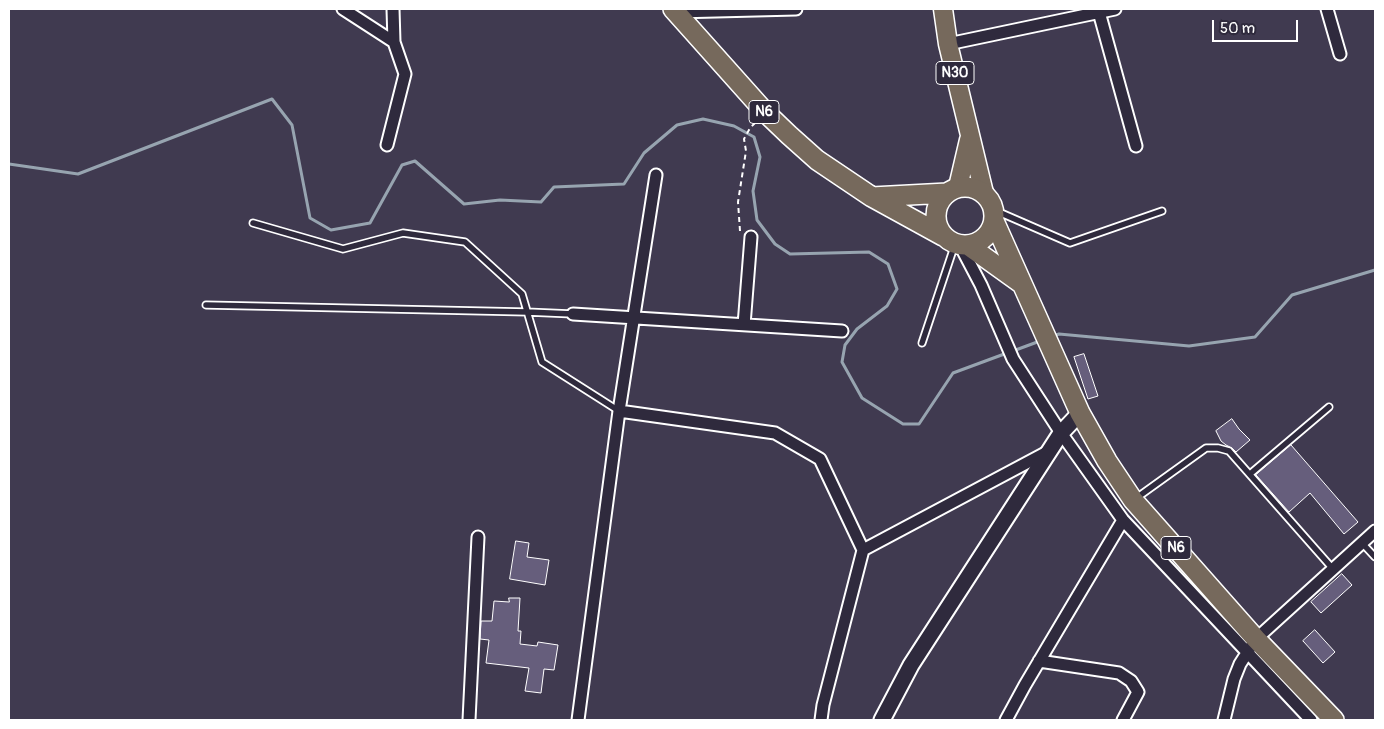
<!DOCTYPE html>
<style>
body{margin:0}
#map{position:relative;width:1384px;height:729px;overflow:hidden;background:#403a50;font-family:Pangolin,sans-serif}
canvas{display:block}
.frame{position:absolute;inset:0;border:10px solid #fff;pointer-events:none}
.scale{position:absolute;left:1212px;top:20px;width:86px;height:22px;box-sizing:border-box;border:2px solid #fff;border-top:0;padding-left:6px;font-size:15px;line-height:18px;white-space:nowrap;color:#fff;-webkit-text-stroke:4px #2f2a3d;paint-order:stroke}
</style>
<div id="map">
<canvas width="1384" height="729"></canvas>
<div class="frame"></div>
<div class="scale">50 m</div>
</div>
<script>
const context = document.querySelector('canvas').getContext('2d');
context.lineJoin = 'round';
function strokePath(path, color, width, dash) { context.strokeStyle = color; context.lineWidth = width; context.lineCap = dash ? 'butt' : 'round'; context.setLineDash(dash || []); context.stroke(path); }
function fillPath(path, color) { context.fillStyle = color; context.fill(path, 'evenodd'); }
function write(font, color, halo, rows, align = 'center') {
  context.font = font + ' Pangolin,sans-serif'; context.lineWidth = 5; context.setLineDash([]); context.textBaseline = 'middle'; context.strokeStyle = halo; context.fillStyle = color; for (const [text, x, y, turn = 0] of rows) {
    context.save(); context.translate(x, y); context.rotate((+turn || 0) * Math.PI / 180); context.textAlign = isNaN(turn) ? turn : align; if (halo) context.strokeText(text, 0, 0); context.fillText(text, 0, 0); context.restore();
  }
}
const stream = new Path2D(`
 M9,164L78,174L272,99L292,125L310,218L331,230L370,223L402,165L415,161L464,204L500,200L541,202L554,187L624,184L644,153L677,125L703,119L734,126L754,137L760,157L753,191L757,220L775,244L790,254L869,252L888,264L897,289L887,306L857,329L845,345L842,362L862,398L903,424H919L953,373L1007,353
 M1053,336L1059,334L1189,346L1255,337L1292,295L1375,270
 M1013,351L1040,341`);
const building = new Path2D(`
 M1084,354L1098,396L1088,399L1074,357Z
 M1232,419L1239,429L1250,440L1236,452L1232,448L1226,445L1221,441L1216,431Z
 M1291,445L1358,522L1344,534L1310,493L1289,512L1256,475Z
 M516,541L529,543L527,557L549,560L545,585L510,579Z
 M1342,574L1352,585L1321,613L1311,602Z
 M509,598H520L518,631H521L520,644L537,646L538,642L558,645L554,670L544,669L541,693L525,691L529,668L486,663L489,640L480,639L481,621H492L494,601L509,602Z
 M1315,630L1335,652L1323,663L1303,641Z`);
const path = new Path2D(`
 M740,231L738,202L746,151L744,139L750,128L755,123`);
const service = new Path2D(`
 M994,210L1070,243L1162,211
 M253,223L343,249L403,233L465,242L522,294L542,362L619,411
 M206,305L527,312L573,314
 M922,343L955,244
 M1250,474L1329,407
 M1135,499L1206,448H1218L1229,451L1333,569
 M1362,543L1375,557`);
const minor = new Path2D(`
 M343,9L394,42
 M1327,9L1340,54
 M676,12L796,9
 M1099,12L1136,146
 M948,44L1115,9
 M387,145L405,74L394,42L393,9
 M960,245L981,285L1013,359L1061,433L1123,520L1311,720
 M573,314L842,331
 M744,325L751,237
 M619,411L775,433L820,459L863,550
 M1039,661L1119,673L1131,681L1138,692L1123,720
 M469,720L478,537
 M578,720L619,411L656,175
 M821,720L823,705L863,550L1049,451
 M1006,720L1025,685L1123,520
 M1224,720L1234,679L1240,664L1256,639L1375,531`);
const secondary = new Path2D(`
 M882,720L911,665L1061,433L1080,413`);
const primary = new Path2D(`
 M943,9L948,44L984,193
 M958,187L969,140`);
const trunk = new Path2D(`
 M673,9L765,112L789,135L817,160L872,197L943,236
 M936 216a29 29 0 1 1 58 0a29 29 0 1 1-58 0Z
 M872,197L947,193
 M994,221L1080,413L1107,461L1133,500L1256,639L1334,720
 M969,246L1022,284`);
const shields = [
 [955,73,38],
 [764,112,30],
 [1176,548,30]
];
const shieldNames = [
 ["N30",955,73],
 ["N6",764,112],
 ["N6",1176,548]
];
strokePath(stream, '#97a4b0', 3);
fillPath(building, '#665e7c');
strokePath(building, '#fff', 1);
strokePath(service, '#fff', 9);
strokePath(minor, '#fff', 15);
strokePath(secondary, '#fff', 19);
strokePath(primary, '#fff', 21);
strokePath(trunk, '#fff', 22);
strokePath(path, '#fff', 2, [5, 4]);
strokePath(service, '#2f2a3d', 5.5);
strokePath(minor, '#2f2a3d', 11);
strokePath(secondary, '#2f2a3d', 15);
strokePath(primary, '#76695c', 18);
strokePath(trunk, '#76695c', 19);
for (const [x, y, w] of shields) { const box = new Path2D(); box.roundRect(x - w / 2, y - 11.5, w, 23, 4); context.fillStyle = '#2f2a3d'; context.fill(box); strokePath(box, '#fff', 1); }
write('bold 14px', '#fff', null, shieldNames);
</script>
